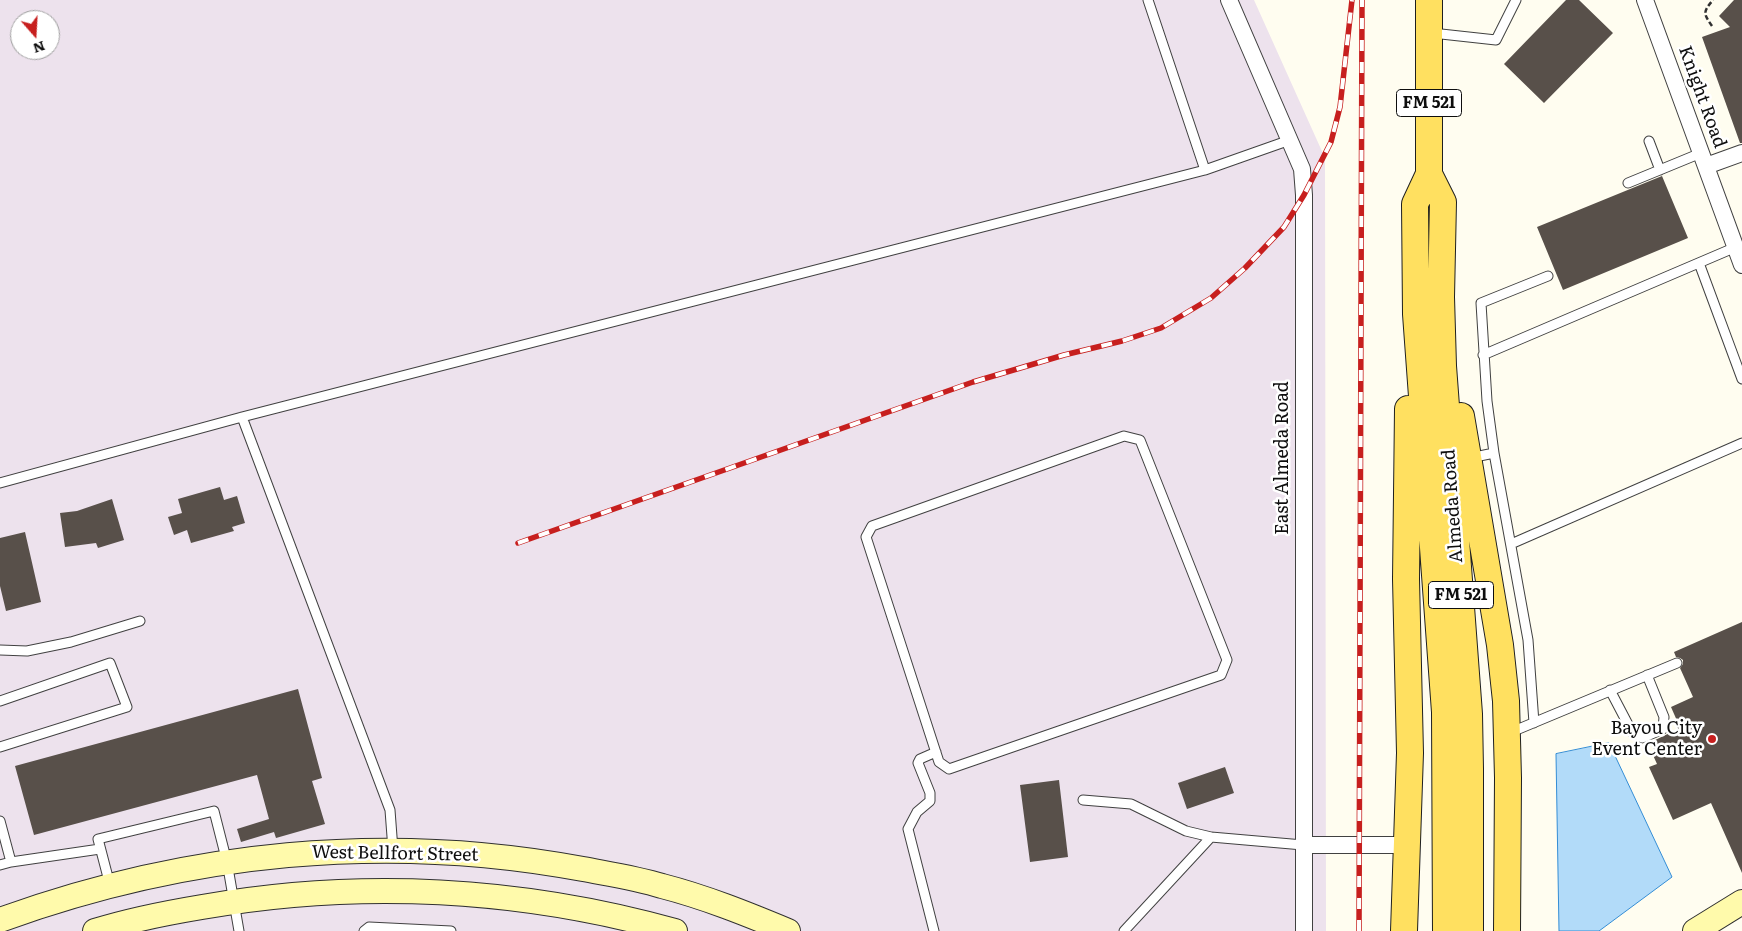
<!DOCTYPE html>
<style>
body{margin:0}
#map{position:relative;width:1742px;height:931px;overflow:hidden;background:#fffdf0;font-family:Literata,serif}
canvas{display:block}
.north{position:absolute;left:10px;top:10px;width:50px;height:50px;box-sizing:border-box;background:#fff;border:1px solid #9f9f9f;border-radius:50%;rotate:161deg;font-size:14px;font-weight:700;line-height:20px;text-align:center;color:#0e0e0e}
.north::after{content:'';display:block;margin:auto;width:18px;height:22px;background:#c71f1e;clip-path:polygon(50% 0,100% 100%,50% 72%,0 100%)}
</style>
<div id="map">
<canvas width="1742" height="931"></canvas>
<div class="north">N</div>
</div>
<script>
const context = document.querySelector('canvas').getContext('2d');
context.lineJoin = 'round';
function fillPath(path, color) { context.fillStyle = color; context.fill(path, 'evenodd'); }
function strokePath(path, color, width, dash) { context.strokeStyle = color; context.lineWidth = width; context.lineCap = dash ? 'butt' : 'round'; context.setLineDash(dash || []); context.stroke(path); }
function write(font, color, halo, rows, align = 'center') {
  context.font = font + ' Literata,serif'; context.lineWidth = 5; context.setLineDash([]); context.textBaseline = 'middle'; context.strokeStyle = halo; context.fillStyle = color; for (const [text, x, y, turn = 0] of rows) {
    context.save(); context.translate(x, y); context.rotate((+turn || 0) * Math.PI / 180); context.textAlign = isNaN(turn) ? turn : align; if (halo) context.strokeText(text, 0, 0); context.fillText(text, 0, 0); context.restore();
  }
}
const industrial = new Path2D(`
 M0,0H1254L1325,158L1326,931H0ZM20,20H50V50H20Z`);
const water = new Path2D(`
 M1609,743L1672,877L1599,931H1559L1556,754Z`);
const building = new Path2D(`
 M1566,0H1579L1613,33L1544,103L1504,64Z
 M1734,0H1742V143H1740L1702,37L1730,27L1719,16Z
 M1662,176L1688,238L1563,290L1537,227Z
 M220,487L224,500L237,496L245,523L232,527L234,531L191,543L187,530L174,535L168,517L182,513L178,499Z
 M112,499L124,540L98,548L96,543L65,547L60,513L77,511Z
 M25,532L41,602L6,611L0,586V538Z
 M1742,622V873L1711,803L1673,820L1649,767L1657,764L1652,753L1655,752L1651,742L1678,729L1676,724L1678,723L1671,707L1693,697L1680,668L1683,664V660L1680,658L1676,657L1674,652Z
 M298,689L322,778L312,781L325,824L276,838L274,832L241,842L237,829L269,819L257,775L34,835L15,766Z
 M1225,767L1234,793L1187,809L1178,783Z
 M1059,780L1068,857L1030,862L1020,785Z`);
const path = new Path2D(`
 M1712,26C1703,13 1703,12 1713,0`);
const lane = new Path2D(`
 M1148,0L1205,170
 M1432,33L1496,40L1516,0
 M1649,141L1660,170
 M1628,183L1701,153
 M1699,263L1742,379
 M1483,355L1736,247
 M242,417L390,810L393,850
 M1124,436L1140,440L1227,660L1221,675L949,769L939,762L866,537L872,526Z
 M1470,458L1494,453
 M0,483L242,417L1205,170L1290,140
 M1511,544L1742,443
 M0,650L27,651L71,642L140,621
 M1610,690L1632,732L1642,738L1663,729L1664,717L1647,675
 M0,701L110,663L127,707L0,747
 M1534,723L1528,640L1494,453L1487,401L1481,303L1548,276
 M1509,733L1677,663
 M1083,800L1131,804L1186,831L1211,837
 M0,821L11,862L100,849
 M0,865L11,862
 M110,885L98,839L214,811L227,862L239,931
 M364,931L369,927L451,931
 M934,931L908,829L917,812L930,801V793L918,763L920,759L936,752
 M1124,931L1211,837L1303,845`);
const street = new Path2D(`
 M1229,0L1302,169L1304,195V931
 M1645,0L1742,265
 M1706,166L1742,153
 M1303,845H1406`);
const secondary = new Path2D(`
 M0,920C187,852 386,832 583,869C609,874 636,878 662,886C705,897 747,914 788,931
 M95,931C130,920 166,913 202,907C360,879 521,888 675,931
 M1695,931L1742,902`);
const primary = new Path2D(`
 M1429,0V174L1415,204L1416,314L1445,712L1446,931
 M1429,174L1443,202L1441,297L1443,366L1469,714L1470,769V931
 M1461,416L1500,645L1506,701L1508,778L1507,931
 M1404,931L1410,753L1406,579L1408,409`);
const rail = new Path2D(`
 M518,543L973,382L1064,355L1122,341L1161,328L1211,298L1245,268L1284,227L1304,195L1331,142L1340,107L1352,0
 M1359,931L1362,0`);
const markers = [
 [1712,739,5,"#c71f1e"]
];
const shields = [
 [1429,103,65],
 [1461,595,65]
];
const shieldNames = [
 ["FM 521",1429,103],
 ["FM 521",1461,595]
];
const streetNames = [
 ["Knight Road",1702,97,70],
 ["East Almeda Road",1283,458,-90],
 ["Almeda Road",1453,506,-94],
 ["West Bellfort Street",395,854,1]
];
const poiNames = [
 ["Bayou City",1702,729],
 ["Event Center",1702,750]
];
fillPath(industrial, '#ede2ed');
fillPath(water, '#b2dbf9');
strokePath(water, '#348dd5', 1);
fillPath(building, '#58504a');
strokePath(lane, '#414141', 11);
strokePath(street, '#414141', 18);
strokePath(secondary, '#303030', 26);
strokePath(primary, '#1f1f1f', 28);
strokePath(path, '#303030', 2.5, [5, 2.5]);
strokePath(lane, '#fff', 9);
strokePath(street, '#fff', 16);
strokePath(secondary, '#fffaab', 24);
strokePath(primary, '#ffe060', 26);
strokePath(rail, '#c71f1e', 5.5);
strokePath(rail, '#fff', 4, [11]);
for (const [x, y, r, color] of markers) { const dot = new Path2D(); dot.arc(x, y, r, 0, 2 * Math.PI); context.fillStyle = color; context.fill(dot); strokePath(dot, '#fff', 2); }
for (const [x, y, w] of shields) { const box = new Path2D(); box.roundRect(x - w / 2, y - 13.5, w, 27, 4); context.fillStyle = '#fff'; context.fill(box); strokePath(box, '#0e0e0e', 1); }
write('bold 16px', '#0e0e0e', null, shieldNames);
write('18px', '#0e0e0e', '#fff', streetNames);
write('18px', '#0e0e0e', '#fff', poiNames, 'right');
</script>
